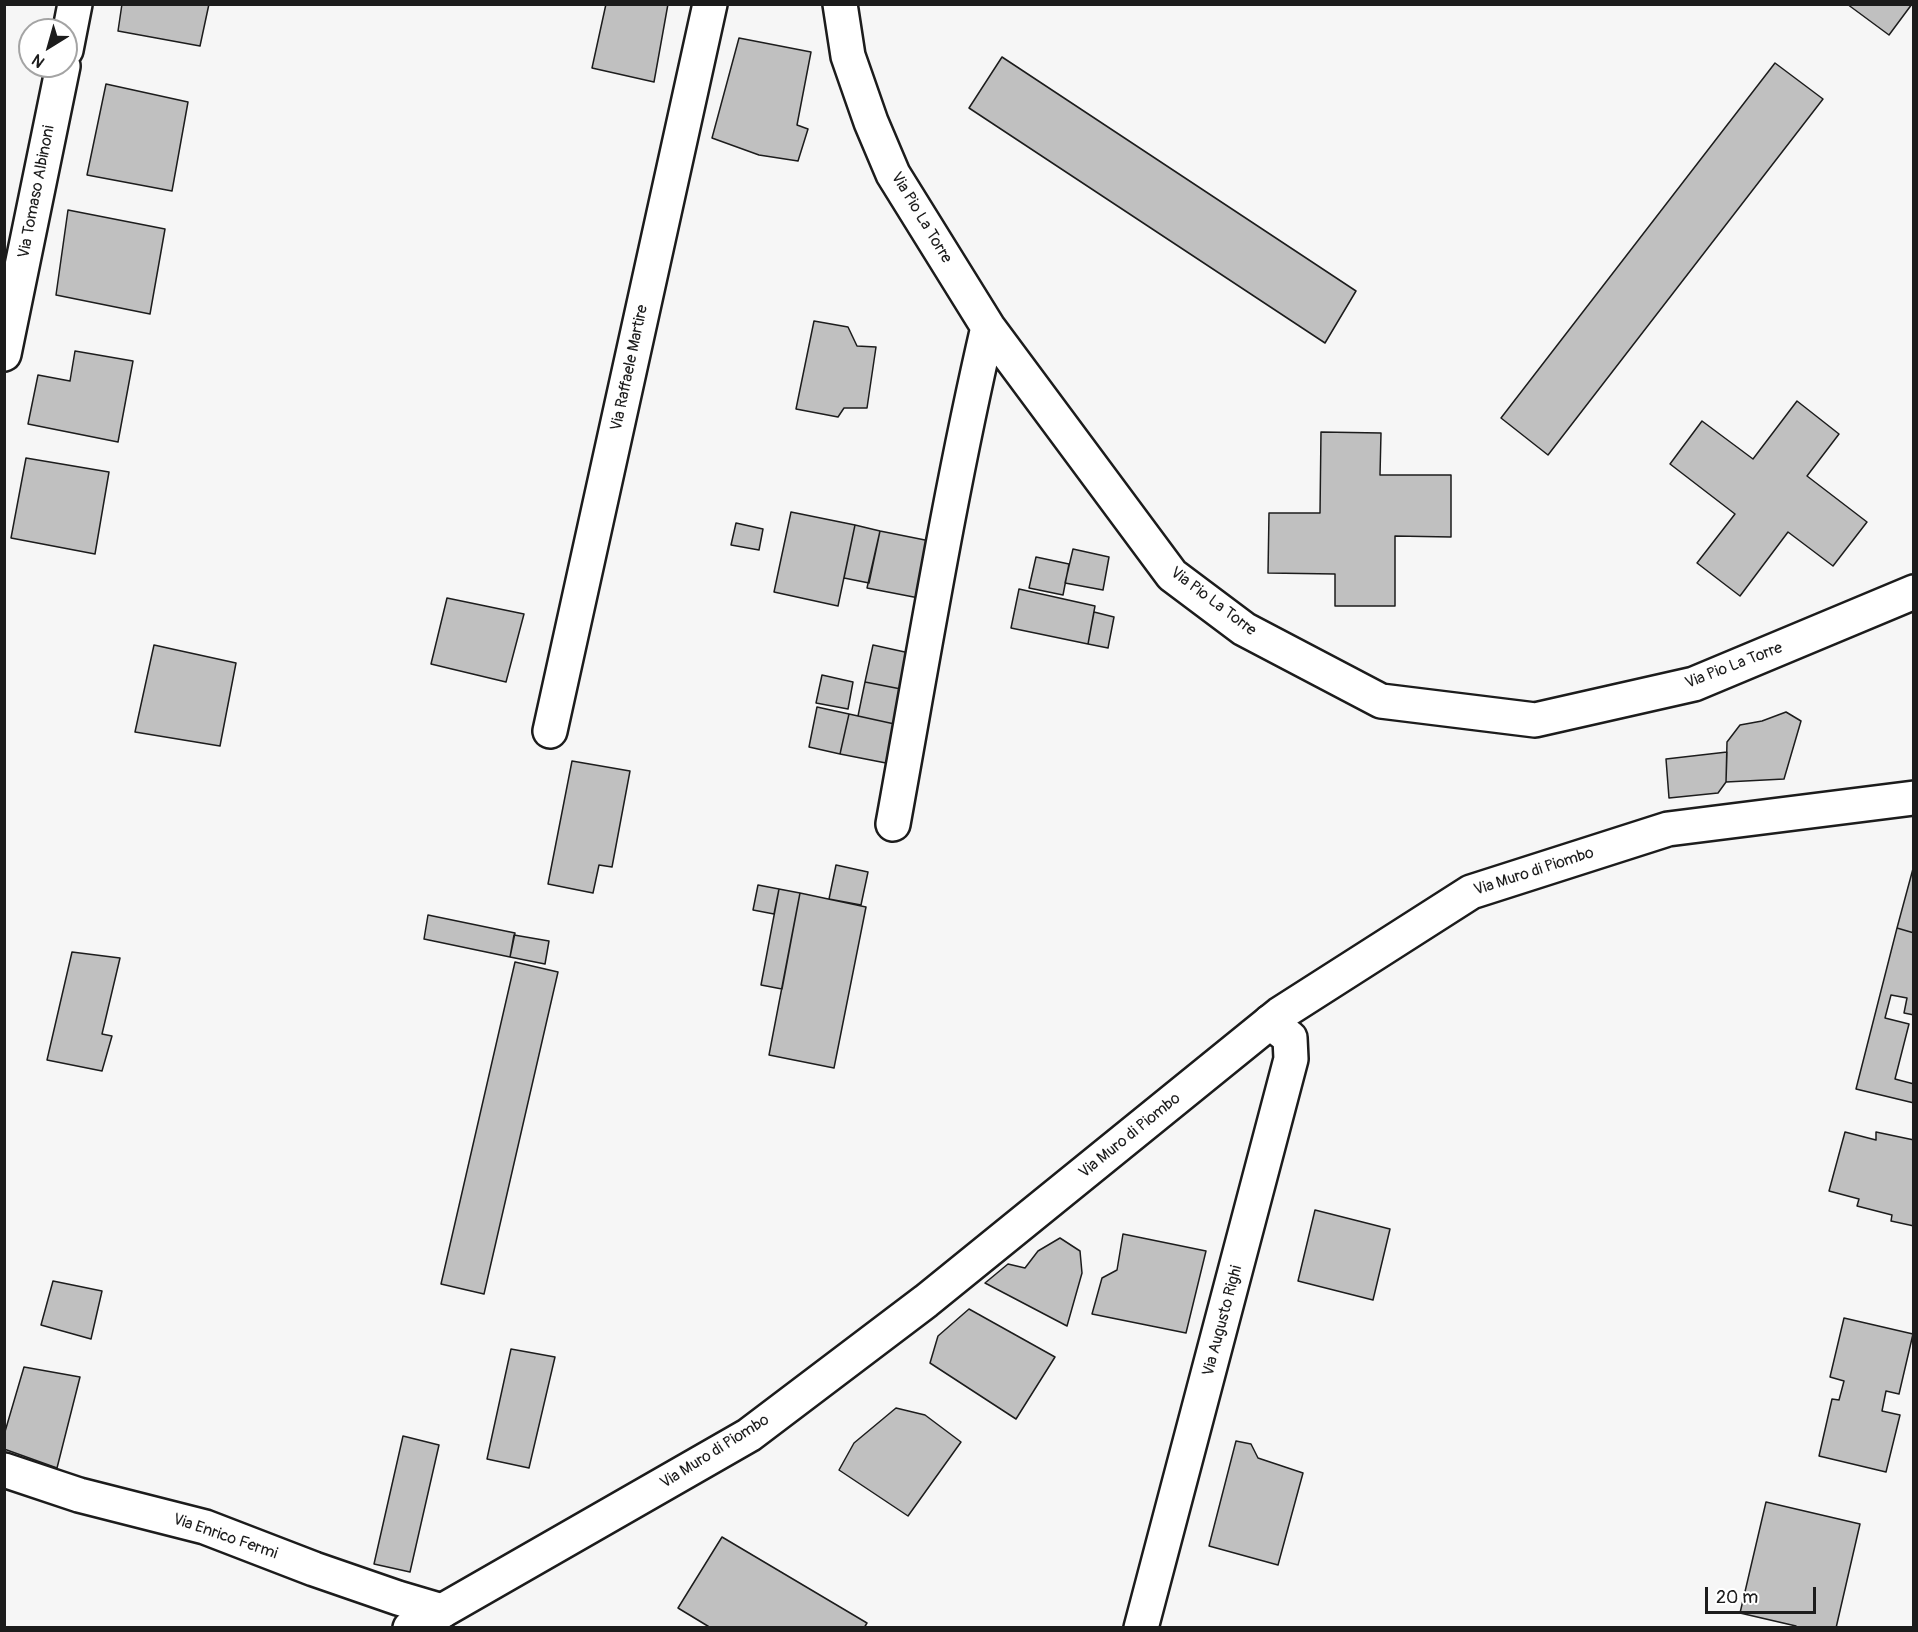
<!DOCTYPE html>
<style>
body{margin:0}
#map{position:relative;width:1918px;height:1632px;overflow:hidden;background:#f6f6f6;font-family:Pangolin,sans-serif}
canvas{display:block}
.frame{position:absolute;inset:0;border:6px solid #1c1c1c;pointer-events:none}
.north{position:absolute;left:18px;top:18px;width:60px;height:60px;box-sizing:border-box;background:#fff;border:2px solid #a4a4a4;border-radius:50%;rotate:217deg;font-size:16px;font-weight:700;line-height:24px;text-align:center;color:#1c1c1c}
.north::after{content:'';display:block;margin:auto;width:21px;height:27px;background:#1c1c1c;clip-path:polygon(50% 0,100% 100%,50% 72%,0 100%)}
.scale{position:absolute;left:1705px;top:1587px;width:111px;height:27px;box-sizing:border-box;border:3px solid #1c1c1c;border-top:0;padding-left:8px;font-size:18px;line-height:21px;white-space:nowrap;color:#1c1c1c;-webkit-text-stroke:4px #fff;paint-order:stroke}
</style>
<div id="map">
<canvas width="1918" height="1632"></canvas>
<div class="frame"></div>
<div class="north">N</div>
<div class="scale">20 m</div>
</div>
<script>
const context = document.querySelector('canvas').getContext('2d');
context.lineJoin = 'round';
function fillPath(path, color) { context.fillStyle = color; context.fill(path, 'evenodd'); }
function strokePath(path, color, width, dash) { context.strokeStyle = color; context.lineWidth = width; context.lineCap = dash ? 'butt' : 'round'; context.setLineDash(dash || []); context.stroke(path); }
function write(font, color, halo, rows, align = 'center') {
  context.font = font + ' Pangolin,sans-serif'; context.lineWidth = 5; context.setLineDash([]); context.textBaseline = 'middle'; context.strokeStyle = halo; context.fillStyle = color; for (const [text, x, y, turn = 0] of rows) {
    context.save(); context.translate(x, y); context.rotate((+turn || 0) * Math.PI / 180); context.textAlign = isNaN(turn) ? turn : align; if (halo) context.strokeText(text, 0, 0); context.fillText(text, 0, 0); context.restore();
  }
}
const building = new Path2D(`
 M122,4H209L200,46L118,31Z
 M606,4H668L654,82L592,68Z
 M1847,4H1912L1889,35Z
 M739,38L811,52L797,125L808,129L798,161L759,155L712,138Z
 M1002,57L1356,291L1325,343L969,108Z
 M1775,63L1823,99L1548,455L1501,418Z
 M106,84L188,102L172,191L87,175Z
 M68,210L165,229L150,314L56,295Z
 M814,321L848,327L857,346L876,347L867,408H844L838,417L796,409Z
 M75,351L133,361L118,442L28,424L38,375L70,381Z
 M1797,401L1839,434L1807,476L1867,522L1833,566L1788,532L1740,596L1697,563L1735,514L1670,464L1702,421L1753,459Z
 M1321,432L1381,433L1380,475H1451V537L1395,536V606H1335V574L1268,573L1269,513H1320Z
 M26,458L109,472L95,554L11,538Z
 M791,512L855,525L838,606L774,592Z
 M736,523L763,529L759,550L731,545Z
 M855,525L880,531L869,583L844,578Z
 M880,531L935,542L924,599L867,588Z
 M1073,549L1109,557L1103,590L1065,583Z
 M1036,557L1069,564L1063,595L1029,588Z
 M1019,589L1095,606L1088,644L1011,628Z
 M447,598L524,614L506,682L431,664Z
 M1094,612L1114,617L1108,648L1088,644Z
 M154,645L236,663L220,746L135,732Z
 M873,645L914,654L906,690L865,682Z
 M822,675L853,682L848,709L816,703Z
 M865,682L906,690L899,725L858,716Z
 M817,707L849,714L840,754L809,747Z
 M1786,712L1801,721L1784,779L1726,782L1727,742L1740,725L1762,721Z
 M849,714L899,725L891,764L840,754Z
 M1727,752L1726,782L1718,793L1669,798L1666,759Z
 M572,761L630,771L612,867L599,865L593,893L548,884Z
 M836,865L868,872L861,905L829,899Z
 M1914,865V933L1897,928Z
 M758,885L779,889L774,914L753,910Z
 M779,889L800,893L782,989L761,985Z
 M800,893L866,907L834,1068L769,1055Z
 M428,915L515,933L510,957L424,939Z
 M1897,928L1914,933V1015L1904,1013L1907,998L1891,995L1885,1018L1909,1024L1895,1079L1914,1084V1103L1856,1089Z
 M514,935L549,941L545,964L510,957Z
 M72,952L120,958L102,1034L112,1036L102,1071L47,1060Z
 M515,962L558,972L484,1294L441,1284Z
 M1845,1132L1876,1140V1132L1914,1140V1226L1891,1221L1892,1215L1857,1206L1859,1199L1829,1191Z
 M1315,1210L1390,1229L1373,1300L1298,1281Z
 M1123,1234L1206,1251L1186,1333L1092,1314L1102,1278L1117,1270Z
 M1060,1238L1080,1251L1082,1273L1067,1326L985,1283L1008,1264L1025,1268L1038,1251Z
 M53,1281L102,1291L91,1339L41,1325Z
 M969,1309L1055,1357L1016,1419L930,1363L938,1336Z
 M1844,1318L1913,1334L1899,1394L1886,1391L1882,1411L1900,1415L1886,1472L1819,1456L1832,1399L1839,1400L1844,1381L1830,1377Z
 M511,1349L555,1357L529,1468L487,1459Z
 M24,1367L80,1377L57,1468L4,1449V1435Z
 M896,1408L925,1415L961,1442L908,1516L839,1470L854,1443Z
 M403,1436L439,1445L410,1572L374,1564Z
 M1236,1441L1251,1444L1258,1458L1303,1473L1278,1565L1209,1546Z
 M1766,1502L1860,1524L1836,1628H1796V1626L1740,1613Z
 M722,1537L867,1623L864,1628H711L678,1608Z`);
const minor = new Path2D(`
 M840,4L848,56L871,122L893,174L988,327L1172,575L1244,629L1381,701L1535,720L1694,684L1914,592
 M66,50L75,4
 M4,354L63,66
 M550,731L710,4
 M893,824C923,658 950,491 988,327
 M4,1470L79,1495L205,1527L314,1569L398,1598L442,1611
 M1141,1628L1291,1059L1290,1038L1270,1022`);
const tertiary = new Path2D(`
 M410,1628L442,1611L749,1435L926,1301L1280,1014L1471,892L1668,829L1914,798`);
const streetNames = [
 ["Via Tomaso Albinoni",37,192,-79],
 ["Via Pio La Torre",921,218,59],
 ["Via Raffaele Martire",630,368,-78],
 ["Via Pio La Torre",1213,602,37],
 ["Via Pio La Torre",1734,666,-21],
 ["Via Muro di Piombo",1534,872,-18],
 ["Via Muro di Piombo",1130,1136,-39],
 ["Via Augusto Righi",1223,1321,-75],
 ["Via Muro di Piombo",715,1452,-32],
 ["Via Enrico Fermi",225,1537,19]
];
fillPath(building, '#c0c0c0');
strokePath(building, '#1c1c1c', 1.5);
strokePath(minor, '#1c1c1c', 38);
strokePath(tertiary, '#1c1c1c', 38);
strokePath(minor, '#fff', 33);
strokePath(tertiary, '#fff', 33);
write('16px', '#1c1c1c', '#fff', streetNames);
</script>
